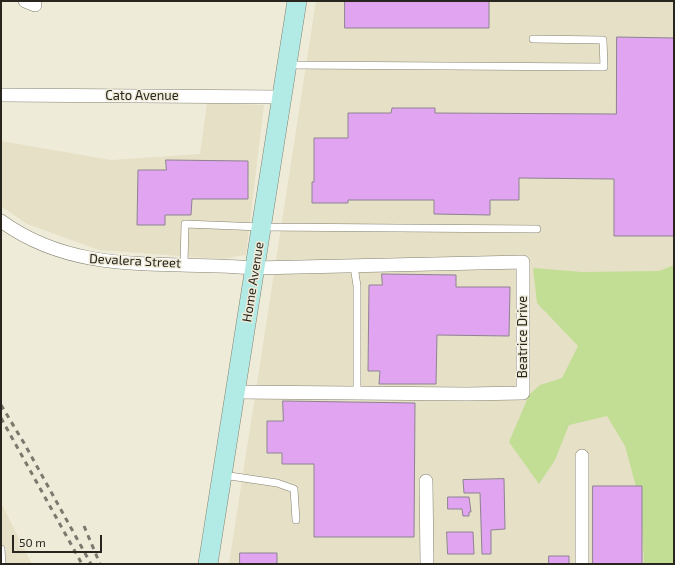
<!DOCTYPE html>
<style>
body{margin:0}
#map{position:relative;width:675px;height:565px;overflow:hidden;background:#efebd9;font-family:"Exo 2",sans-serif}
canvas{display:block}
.frame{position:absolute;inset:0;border:2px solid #27251e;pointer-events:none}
.scale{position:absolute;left:12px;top:535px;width:90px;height:18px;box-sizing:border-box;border:2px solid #27251e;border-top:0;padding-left:5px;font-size:12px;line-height:14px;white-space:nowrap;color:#27251e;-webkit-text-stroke:3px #efebd9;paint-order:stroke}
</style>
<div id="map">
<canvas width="675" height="565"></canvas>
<div class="frame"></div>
<div class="scale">50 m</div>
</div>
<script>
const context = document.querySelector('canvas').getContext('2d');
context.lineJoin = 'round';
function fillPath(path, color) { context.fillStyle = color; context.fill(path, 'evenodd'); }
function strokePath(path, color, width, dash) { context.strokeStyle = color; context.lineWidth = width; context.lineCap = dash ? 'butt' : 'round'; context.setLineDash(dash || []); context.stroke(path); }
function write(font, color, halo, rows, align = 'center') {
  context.font = font + ' "Exo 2",sans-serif'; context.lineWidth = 3; context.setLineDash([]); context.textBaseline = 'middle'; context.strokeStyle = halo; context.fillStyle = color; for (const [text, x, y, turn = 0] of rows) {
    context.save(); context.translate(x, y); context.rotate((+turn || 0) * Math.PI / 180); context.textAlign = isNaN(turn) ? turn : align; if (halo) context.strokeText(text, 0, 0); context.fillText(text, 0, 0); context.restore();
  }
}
const built = new Path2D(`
 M316,1H674V564H229Z
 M207,103L264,105L246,255L221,259L99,250L27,224L1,206V141L111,160L200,154Z
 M1,503L32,564H1Z`);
const green = new Path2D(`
 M674,265V564H644L641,505L625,446L607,416L569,425L555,460L539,484L509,442L529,395L540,385L562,378L578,346L537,303L533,268L582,272L659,271Z`);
const building = new Path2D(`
 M345,1H489V28H345Z
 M617,37L674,38V236H614V179L519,178V200H490V215L434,214V200H348V203H312V182H314V138H348V113H391L392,108H435V113L616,114Z
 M166,160L248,161V199H192L191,215H165V225H137L138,170H166Z
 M382,274L456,275V287H510L509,336L437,335L436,384H379L380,371H368L369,285H382Z
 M283,401L415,403L414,537H314V464H282V453H267V421H283Z
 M504,479L505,529L491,530V554H482L480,493H464L463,480Z
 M593,486H642V564H593Z
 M448,497H469L471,512H469V516H463L462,509H448Z
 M447,532H473L474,554H448Z
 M240,553H277V564H240Z
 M549,556H569V564H549Z`);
const lane = new Path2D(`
 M288,65L604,67L603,40L533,39
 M184,264L185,224L261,227L537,229
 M354,266L357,286V393
 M223,475L277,483L294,489L296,520
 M1,549L2,564`);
const street = new Path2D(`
 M25,1L35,5
 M1,95L283,97
 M1,221C78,277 166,260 255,268L523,262V393L467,394L236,392
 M426,481L427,564
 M582,564V456`);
const secondary = new Path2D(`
 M208,564L297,1`);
const rail = new Path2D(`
 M1,405L24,443L91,564
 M1,418L82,564
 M84,526L100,564`);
const streetNames = [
 ["Cato Avenue",142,96],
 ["Devalera Street",135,261,3],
 ["Home Avenue",253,282,-81],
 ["Beatrice Drive",523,337,-90]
];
fillPath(built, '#e5e0c6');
fillPath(green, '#c2de95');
fillPath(building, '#e0a4f1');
strokePath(building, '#8e8391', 1);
strokePath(lane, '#848170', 8);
strokePath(street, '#848170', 14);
strokePath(secondary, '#848170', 20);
strokePath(lane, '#fff', 7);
strokePath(street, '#fff', 13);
strokePath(secondary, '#b2ebe5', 19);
strokePath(rail, '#7b786d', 3, [5, 5]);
write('13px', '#27251e', '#efebd9', streetNames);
</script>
